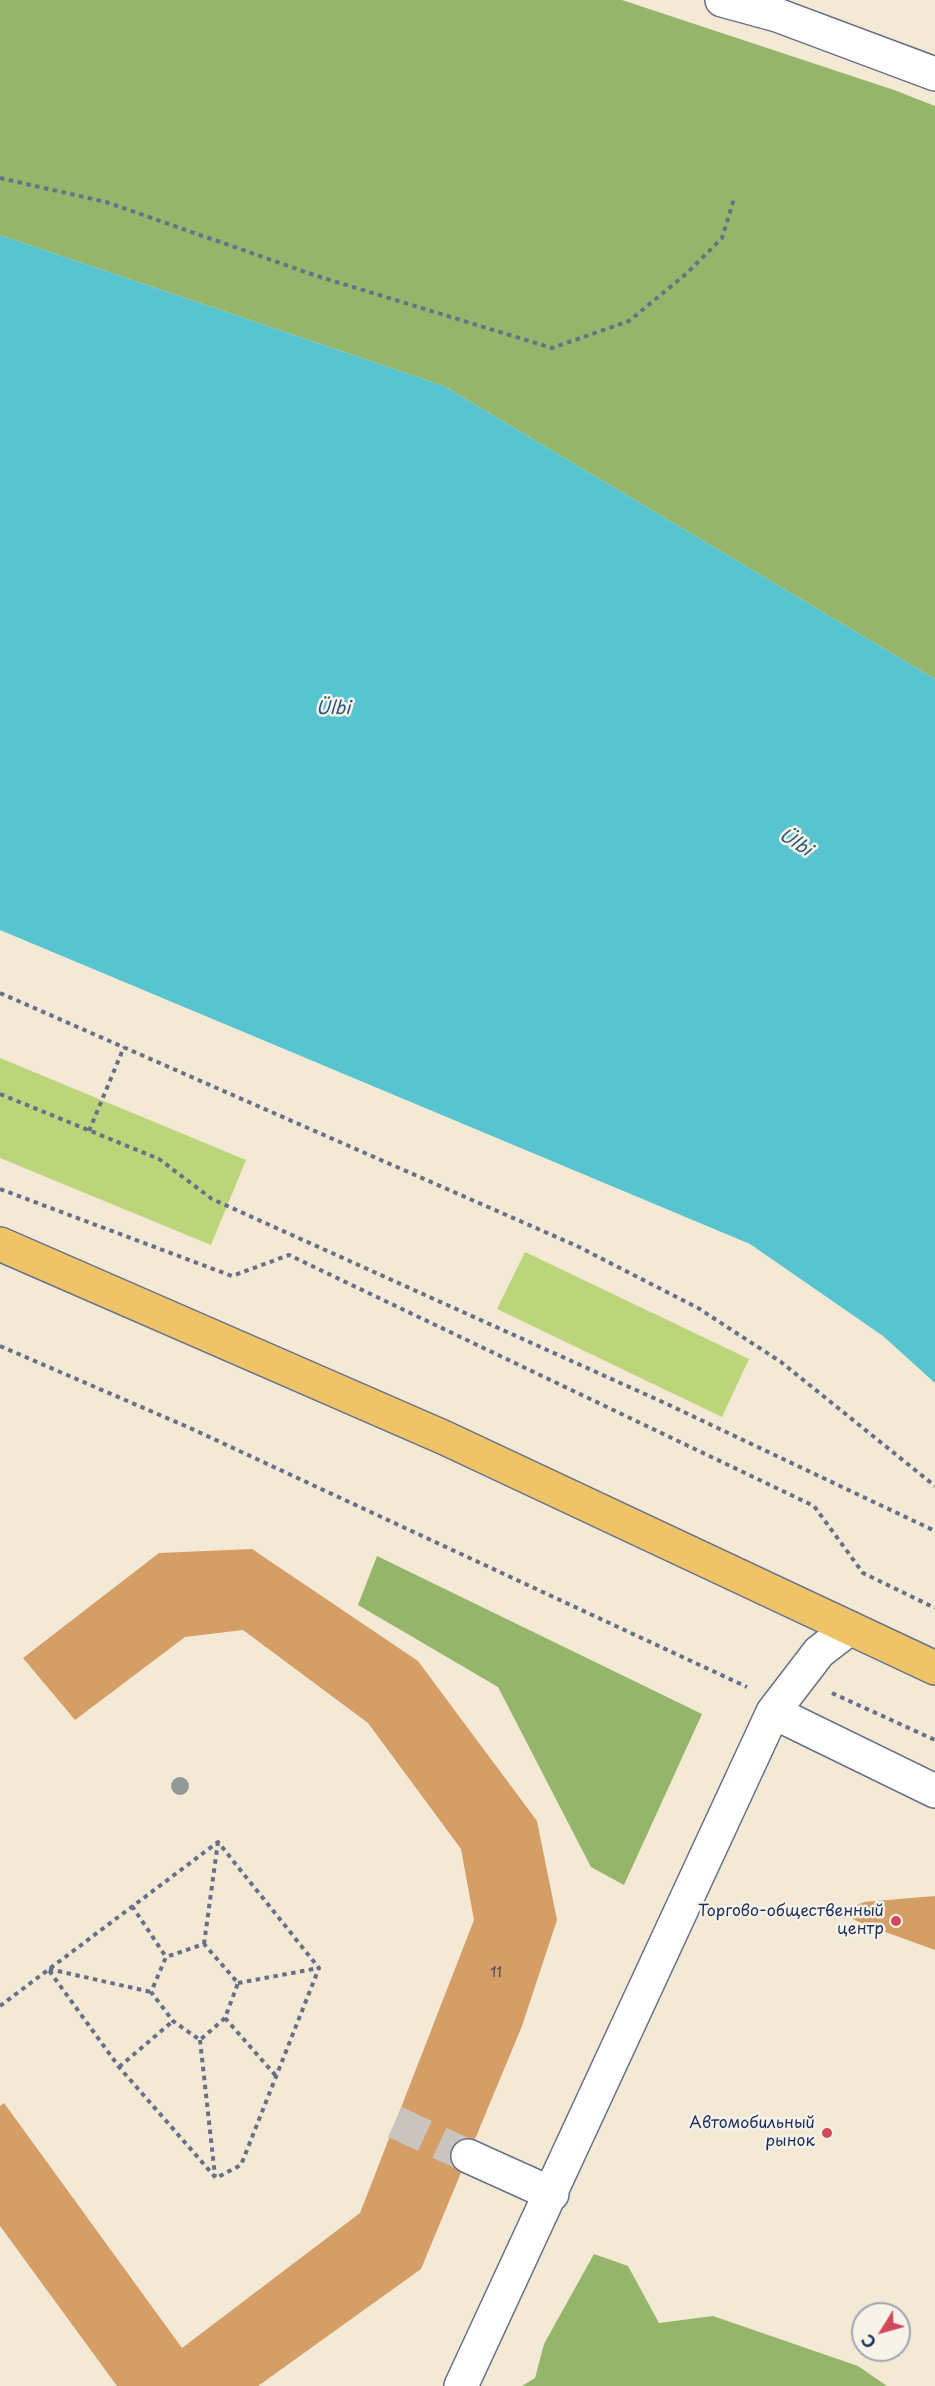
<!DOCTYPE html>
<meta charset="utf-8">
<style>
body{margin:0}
#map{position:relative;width:935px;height:2386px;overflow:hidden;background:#f4e9d5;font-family:"Playpen Sans",sans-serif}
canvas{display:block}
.north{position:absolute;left:851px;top:2302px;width:60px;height:60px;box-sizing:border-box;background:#f7f3e8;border:2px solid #9fa5b1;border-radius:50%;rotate:233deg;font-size:16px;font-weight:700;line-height:24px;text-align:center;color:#1b2f5e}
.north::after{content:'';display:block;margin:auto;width:21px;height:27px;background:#d1495b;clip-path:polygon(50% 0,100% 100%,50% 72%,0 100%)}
</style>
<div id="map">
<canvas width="935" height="2386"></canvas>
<div class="north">С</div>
</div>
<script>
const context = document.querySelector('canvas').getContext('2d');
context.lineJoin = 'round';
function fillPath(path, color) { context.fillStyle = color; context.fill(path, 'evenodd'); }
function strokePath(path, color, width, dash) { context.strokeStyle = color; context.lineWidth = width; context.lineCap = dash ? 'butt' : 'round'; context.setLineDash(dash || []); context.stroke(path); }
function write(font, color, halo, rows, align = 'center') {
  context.font = font + ' "Playpen Sans",sans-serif'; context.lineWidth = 5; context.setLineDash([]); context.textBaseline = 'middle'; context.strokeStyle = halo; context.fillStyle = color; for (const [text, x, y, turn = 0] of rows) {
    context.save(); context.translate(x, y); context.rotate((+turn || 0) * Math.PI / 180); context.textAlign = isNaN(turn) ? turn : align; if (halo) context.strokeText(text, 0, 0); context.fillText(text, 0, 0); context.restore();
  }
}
const green = new Path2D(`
 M0,1058L246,1160L211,1245L0,1158Z
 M525,1252L749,1359L722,1417L497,1309Z`);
const forest = new Path2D(`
 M0,0H622L894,90L935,106V679L444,386L0,235Z
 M377,1556L702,1714L624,1885L591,1867L498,1687L358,1605Z
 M594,2254L628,2266L659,2323L713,2316L858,2366L887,2386H522L535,2378L544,2344Z`);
const water = new Path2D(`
 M0,235L444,386L935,679V1383L883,1336L750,1244L0,930Z`);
const building = new Path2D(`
 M252,1549L418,1661L537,1821L557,1920L522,2026L421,2269L258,2386H117L0,2226V2106L4,2103L182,2348L360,2213L474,1920L461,1849L368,1723L243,1630L185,1637L75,1720L23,1658L159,1553Z
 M935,1896V1950L863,1924L853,1919L850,1912L857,1905L864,1902Z`);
const minorTunnel = new Path2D(`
 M395,2122L468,2156`);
const path = new Path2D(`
 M0,178L106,202L317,276L552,348L629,321L686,274L722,238L734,199
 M0,993L577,1246L698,1308L781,1362L935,1486
 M0,1094L159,1159L212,1199L667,1404L935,1531
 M89,1131L124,1047
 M0,1189L232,1276L289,1255L814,1506L863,1573L935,1608
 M0,1346L190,1428L747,1687
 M832,1693L935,1740
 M132,1906L166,1957
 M204,1944L218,1842
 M49,1969L151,1992
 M238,1983L319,1968
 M0,2006L218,1842L319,1968L241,2165L216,2178L119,2067L48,1969
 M225,2018L200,2040L173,2021L151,1992L166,1957L204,1944L238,1983L225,2018L276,2076
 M200,2040L215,2176
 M119,2067L173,2021`);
const minor = new Path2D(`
 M722,0L777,15L935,74
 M773,1712L935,1791
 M468,2156L552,2194
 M461,2386L773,1712L819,1652L850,1628`);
const major = new Path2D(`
 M0,1244L445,1438L935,1668`);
const trees = [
 [180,1786]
];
const markers = [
 [896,1921,6,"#d1495b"],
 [827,2133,6,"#d1495b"]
];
const numberNames = [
 ["11",496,1973]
];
const poiNames = [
 ["Торгово-общественный",884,1912],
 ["центр",884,1930],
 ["Автомобильный",815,2124],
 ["рынок",815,2142]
];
const waterNames = [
 ["Ülbi",333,709],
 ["Ülbi",795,843,33]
];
fillPath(green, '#bcd57a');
fillPath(forest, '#95b66a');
fillPath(water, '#57c4cf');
fillPath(building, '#d49e66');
strokePath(minorTunnel, '#c9c4bd', 33, [33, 16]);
strokePath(minor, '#677088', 36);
strokePath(major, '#677088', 36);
strokePath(path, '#677088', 4, [4.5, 4.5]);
strokePath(minor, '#fff', 33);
strokePath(major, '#efc469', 33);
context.fillStyle = '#939997';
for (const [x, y] of trees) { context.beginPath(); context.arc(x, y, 9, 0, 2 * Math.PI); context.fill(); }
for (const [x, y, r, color] of markers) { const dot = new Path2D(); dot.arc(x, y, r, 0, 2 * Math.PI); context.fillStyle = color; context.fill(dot); strokePath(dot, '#f7f3e8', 2); }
write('14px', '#494b60', null, numberNames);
write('16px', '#1b2f5e', '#f7f3e8', poiNames, 'right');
write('italic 18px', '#2a547a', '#f7f3e8', waterNames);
</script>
